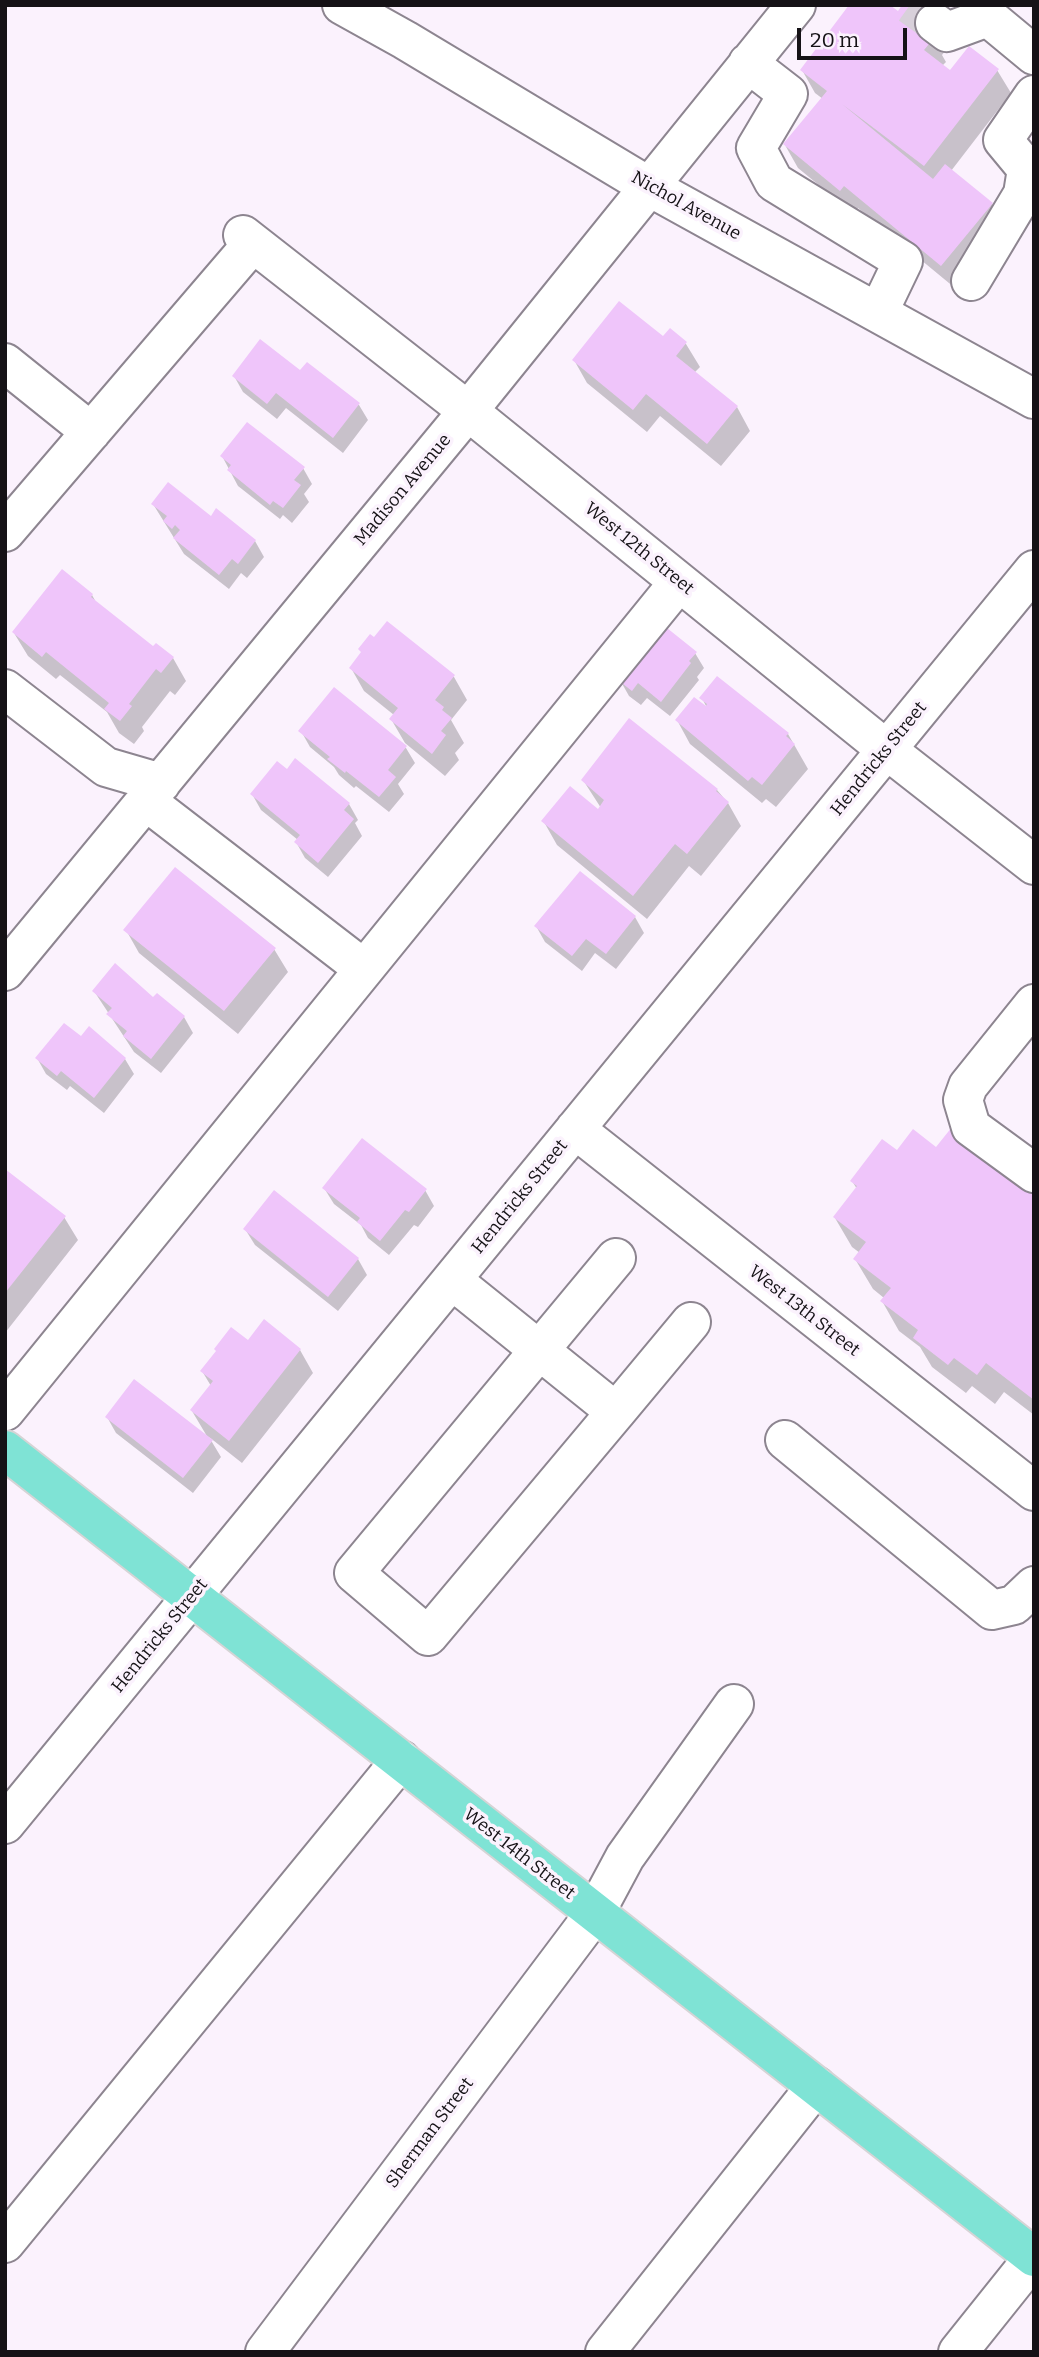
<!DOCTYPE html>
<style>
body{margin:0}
#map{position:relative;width:1039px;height:2357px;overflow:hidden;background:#fbf2fd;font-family:Bitter,serif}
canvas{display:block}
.frame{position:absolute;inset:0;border:7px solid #151216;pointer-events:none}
.scale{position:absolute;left:797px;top:28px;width:110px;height:32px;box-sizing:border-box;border:4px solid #151216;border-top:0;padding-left:9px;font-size:21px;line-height:24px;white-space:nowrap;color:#151216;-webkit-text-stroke:5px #fbf2fd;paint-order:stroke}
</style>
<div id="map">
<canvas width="1039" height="2357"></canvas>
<div class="frame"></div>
<div class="scale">20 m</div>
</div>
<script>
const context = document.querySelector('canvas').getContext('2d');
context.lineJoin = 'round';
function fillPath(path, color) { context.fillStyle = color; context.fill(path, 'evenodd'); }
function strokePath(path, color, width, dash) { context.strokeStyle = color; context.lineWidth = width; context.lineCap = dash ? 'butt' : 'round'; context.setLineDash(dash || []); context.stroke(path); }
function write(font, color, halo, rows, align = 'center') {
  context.font = font + ' Bitter,serif'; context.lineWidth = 7; context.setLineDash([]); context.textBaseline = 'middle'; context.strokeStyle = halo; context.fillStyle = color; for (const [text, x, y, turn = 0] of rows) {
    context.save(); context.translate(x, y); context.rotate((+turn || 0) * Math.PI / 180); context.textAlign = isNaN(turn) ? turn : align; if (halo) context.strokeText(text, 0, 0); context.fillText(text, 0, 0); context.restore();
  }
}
const shadow = new Path2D(`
 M898,13L959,33L942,55L946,62L942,66L950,72L997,70L1011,93L951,171L992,204L1006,227L955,288L858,208L854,214L798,168L785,145L823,99L815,93L802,70Z
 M670,330L686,344L700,367L694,373L737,407L750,431L721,466L660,416L647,432L587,383L574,360L663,338Z
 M300,373L359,405L368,420L343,453L286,408L277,419L243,392L234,376Z
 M222,456L303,468L312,484L304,494L309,502L292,523L283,515L280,519L238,486Z
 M153,504L255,541L264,557L247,578L241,573L229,589L184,554Z
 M92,595L97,604L153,649L173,658L186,681L175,695L170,691L142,727L144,731L134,744L119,733L107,712L60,675L56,679L28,656L14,633Z
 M387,623L454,677L467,700L451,720L464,743L455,753L459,760L445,776L405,743L391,719L394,715L364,691L351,668Z
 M695,653L704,668L697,677L699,680L670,716L647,698L641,705L629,696L620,680Z
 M718,679L788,734L808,769L776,807L766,799L762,803L690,744L677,720L708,710L702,698Z
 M334,690L406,748L415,763L398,784L404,794L389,812L356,786L354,788L339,775L334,767L310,747L301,731Z
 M630,720L717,790L728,803L741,826L701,876L689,866L647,919L557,845L544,822L598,812L601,808L583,780Z
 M287,771L349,804L358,820L355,823L362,836L328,877L305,858L296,842L298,840L261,810L252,794Z
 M635,917L644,933L616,969L595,953L582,971L545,942L536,926Z
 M126,930L274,949L288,972L238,1034L139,953Z
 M94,991L184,1017L193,1033L161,1073L134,1052Z
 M81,1039L125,1059L134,1074L104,1113L70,1086L67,1090L46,1074L37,1058Z
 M936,1150L1034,1192V1415L1004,1392L995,1404L972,1386L966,1393L932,1367L920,1347L899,1331L882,1301L884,1298L873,1289L855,1259L860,1253L852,1247L835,1218L857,1189L852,1181L897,1153Z
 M5,1172L64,1217L78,1240L5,1333Z
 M324,1188L425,1190L434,1206L418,1227L414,1225L389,1255L368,1238L361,1225L334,1204Z
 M245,1229L358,1259L367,1275L338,1311L255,1245Z
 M249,1342L300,1350L313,1373L242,1463L209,1437L221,1457L193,1493L116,1433L107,1417L208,1438L192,1411L211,1386L202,1371Z`);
const building = new Path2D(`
 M849,5H890L898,11L902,5H943L947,8L934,38L924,50L950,70L969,46L999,69L924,166L842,104L933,179L945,164L993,203L941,266L844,186L840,191L783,144L827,91L800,70Z
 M619,301L663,336L670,328L687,342L676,356L738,406L707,444L646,394L633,410L572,360Z
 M260,339L300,370L307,362L360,403L333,438L276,393L267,404L232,376Z
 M247,422L305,467L294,480L301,485L283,508L273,501L270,505L227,470L231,465L220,456Z
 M168,482L211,516L216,508L256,540L238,564L232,559L219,575L173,538L180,530L175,525L172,529L163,521L167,516L151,504Z
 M62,569L93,594L91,597L153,646L156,643L174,657L161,673L156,669L129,704L132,706L120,721L104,709L109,703L46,652L42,657L12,632Z
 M387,621L455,675L435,700L444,707L442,710L452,718L441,731L446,735L432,754L389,719L398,708L349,668L361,652L358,649L370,634L374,637Z
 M662,624L697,652L689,661L691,663L661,702L638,683L632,691L618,680Z
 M717,676L789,733L786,736L795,744L762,785L752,777L748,781L675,720L694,697L706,706L707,704L699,698Z
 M334,687L407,746L388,770L396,777L379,797L346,771L345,773L327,759L330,757L298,731Z
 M629,718L718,789L716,791L729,802L687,854L675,844L633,896L541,821L570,786L598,809L604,800L581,780Z
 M295,758L350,803L344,810L354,819L318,863L294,842L300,835L250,794L277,761L287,769Z
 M175,867L276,948L224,1011L123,930Z
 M580,871L636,916L606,954L586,939L572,956L534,926Z
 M115,963L153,997L157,993L185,1016L151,1059L123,1036L127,1031L106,1014L112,1008L92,991Z
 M64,1023L81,1036L89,1026L126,1058L94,1098L61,1071L57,1076L35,1058Z
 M952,1127L1034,1190V1400L986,1363L977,1375L954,1358L948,1365L913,1338L918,1330L880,1301L891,1288L853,1259L866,1242L833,1217L857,1186L850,1181L882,1139L897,1150L913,1129L936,1147Z
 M362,1138L427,1189L409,1212L405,1210L380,1241L357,1222L360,1218L322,1188Z
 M5,1169L66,1216L5,1293Z
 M274,1190L359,1258L328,1297L243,1229Z
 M264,1319L301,1349L229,1441L190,1410L213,1381L200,1371L216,1351L214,1349L231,1327L248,1340Z
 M134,1379L213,1440L183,1478L105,1417Z`);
const minorTunnel = new Path2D(`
 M910,5L935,23`);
const minor = new Path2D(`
 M342,5L405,40L648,186L1034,399
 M935,23L947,32L988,17L1034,55
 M748,63L788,94L756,148L774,182L903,261L878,313
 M243,235L468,411L887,750L1034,865
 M971,281L1023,194L1027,169L1003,140L1034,95
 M5,363L91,432
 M5,532L253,243
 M5,689L106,767L161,783
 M146,801L364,969
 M5,971L468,411L796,5
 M1034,1004L968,1086L963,1100L971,1127L1034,1173
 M575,1129L1034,1491
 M616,1258L354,1573L428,1636L616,1412
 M452,1280L616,1412L691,1322
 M5,1411L679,582
 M785,1440L992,1610L1014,1605L1034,1586
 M5,1824L1034,570
 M5,2243L401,1760
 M265,2352L595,1913L625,1857L734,1704
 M605,2352L816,2086
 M958,2352L1034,2257`);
const major = new Path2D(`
 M5,1450L1034,2257`);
const streetNames = [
 ["Nichol Avenue",686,206,29],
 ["Madison Avenue",403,490,-50],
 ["West 12th Street",639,549,39],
 ["Hendricks Street",879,759,-51],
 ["Hendricks Street",520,1197,-51],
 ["West 13th Street",804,1311,38],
 ["Hendricks Street",160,1636,-51],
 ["West 14th Street",519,1854,38],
 ["Sherman Street",430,2133,-53]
];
fillPath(shadow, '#0003');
fillPath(building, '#efc5fa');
strokePath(minorTunnel, '#d8d0da', 38, [38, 19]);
strokePath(minor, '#8d8590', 42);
strokePath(major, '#d5d4d5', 42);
strokePath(minor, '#fff', 38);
strokePath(major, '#7fe3d5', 38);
write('18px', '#151216', '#fbf2fd', streetNames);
</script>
